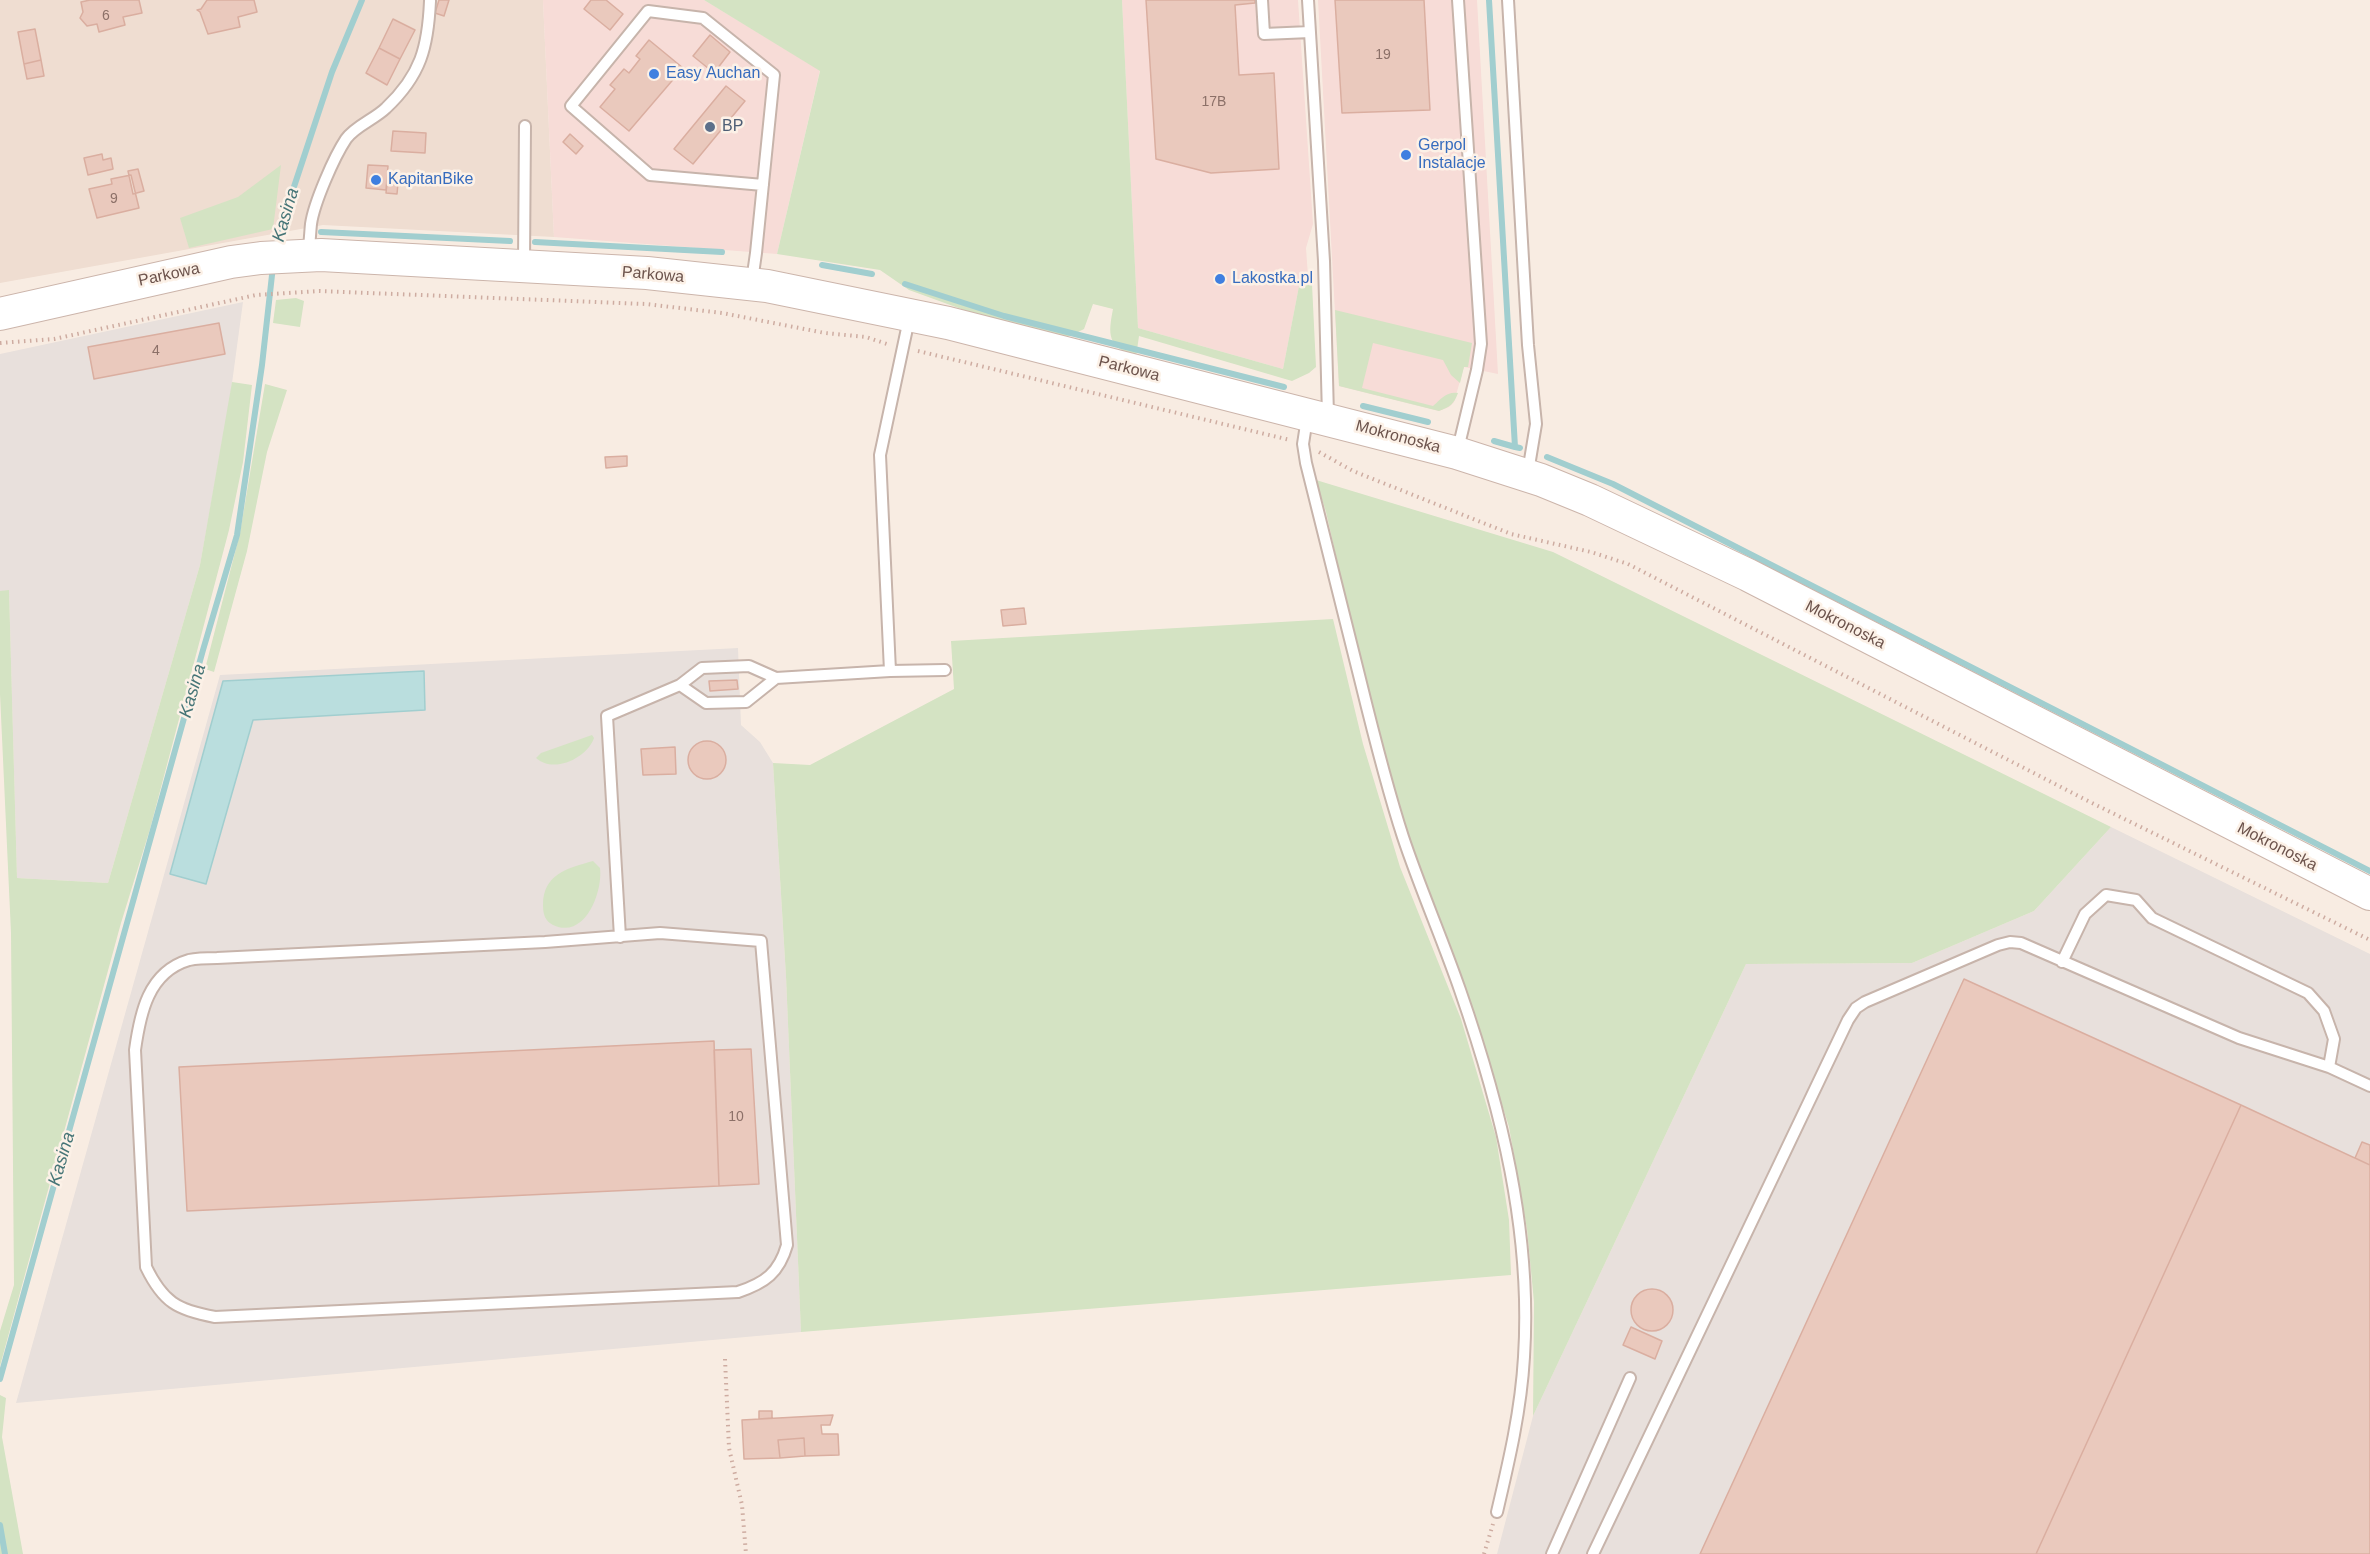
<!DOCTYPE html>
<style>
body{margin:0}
canvas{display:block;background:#f8ece2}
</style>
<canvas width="2370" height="1554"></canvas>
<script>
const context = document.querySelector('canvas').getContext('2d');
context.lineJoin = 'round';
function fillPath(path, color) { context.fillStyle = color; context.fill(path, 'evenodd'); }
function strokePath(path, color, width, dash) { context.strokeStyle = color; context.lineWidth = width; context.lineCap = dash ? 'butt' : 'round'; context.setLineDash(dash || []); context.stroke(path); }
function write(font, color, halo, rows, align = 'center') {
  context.font = font + ' Helvetica,sans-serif'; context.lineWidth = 5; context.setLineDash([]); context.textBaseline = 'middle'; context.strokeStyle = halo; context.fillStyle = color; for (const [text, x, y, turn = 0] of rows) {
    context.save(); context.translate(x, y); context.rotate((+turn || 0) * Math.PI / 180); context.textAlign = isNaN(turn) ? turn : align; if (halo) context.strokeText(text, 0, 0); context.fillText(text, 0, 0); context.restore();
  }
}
const residential = new Path2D(`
 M0,0H543L554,237L323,225L0,283Z`);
const commercial = new Path2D(`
 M543,0H704L820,70L777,254L554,237Z
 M1122,0H1298L1313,224L1306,248L1308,276L1300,281L1283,369L1138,328Z
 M1318,0H1477L1498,374L1464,367L1454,402L1449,407L1439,411L1339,386Z`);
const industrial = new Path2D(`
 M243,302L230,398L200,565L108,883L17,878L9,591H0V354Z
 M738,648L741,725L760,742L773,763L786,976L801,1332L16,1403L220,675Z
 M2111,827L2370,954V1554H1497L1533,1416L1746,964L1912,963L2034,911Z`);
const green = new Path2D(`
 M704,0H1122L1138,328L1283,369L1300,281L1308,276L1312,284L1316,367L1309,373L1292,381L1139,336L1136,357C1107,346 1108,335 1113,309L1093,304L1084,329L1070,336H1050L986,318L909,290L880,270L777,254L820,71Z
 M281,165L273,229L189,248L180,218L238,197Z
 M296,298L304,301L300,327L273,323L276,300Z
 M1335,310L1472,343L1468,367H1464L1460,383L1451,375L1443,360L1373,343L1362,388L1433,406C1441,399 1447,391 1458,393C1454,404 1450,407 1439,411L1339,386Z
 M232,382L252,385L243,462L229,530L150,829L121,923L0,1366V1331L14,1285L11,933L0,694V591L9,590L17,878L108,883L200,565Z
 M265,384L287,390L267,452L247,551L214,672L205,669L240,533Z
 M1316,480L1553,552L2111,827L2034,911L1912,963L1746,964L1533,1416L1534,1302L1527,1229L1509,1127L1483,1044L1426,896L1382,758L1326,512Z
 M1333,619L1363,744L1400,867L1461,1019L1496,1137L1509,1220L1511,1275L801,1332L786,976L773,763L810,765L954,689L951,641Z
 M592,735L594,738C587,758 554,774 536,758L541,753Z
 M593,861L600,868C603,892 585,940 553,925C545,921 543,914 543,905C543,874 568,868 593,861Z
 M0,1395L6,1398L2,1437L23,1554H0Z`);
const water = new Path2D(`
 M424,671L425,710L253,720L206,884L170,874L223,681Z`);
const stream = new Path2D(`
 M1489,0L1515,447L1520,448
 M321,232L510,241
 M535,242L722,252
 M276,247L279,232L332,72L362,0
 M822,265L872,274
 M905,284L1004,316L1284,387
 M1363,406L1428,422
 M1494,441L1515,447
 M1547,457L1613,484L2370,871
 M0,1379L203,650L237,535L262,365L273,266
 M0,1525L5,1554`);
const building = new Path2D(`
 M90,0H139L142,13L123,17L125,25L99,32L97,24L87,26L80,18L83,12L81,2Z
 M207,0H254L257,12L238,17L240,27L208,34L200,12L197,10L201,9Z
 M439,0H449L444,16L435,13Z
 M591,0H606L623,14L610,30L584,9Z
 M1146,0H1255V3L1235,5L1239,75L1274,73L1279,169L1211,173L1156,159Z
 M1335,0H1424L1430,110L1342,113Z
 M393,19L415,30L400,59L379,48Z
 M35,29L41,60L24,64L18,32Z
 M710,35L730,52L714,73L693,56Z
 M649,40L683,68L629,131L600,107L615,89L610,85L624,69L629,73L640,59L636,56Z
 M379,48L400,59L387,85L366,73Z
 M41,60L44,76L27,79L24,64Z
 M726,86L745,101L693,164L674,149Z
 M393,131L426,133L425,153L391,151Z
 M570,134L583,146L576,154L563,142Z
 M102,154L103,160L111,158L113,169L88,175L84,158Z
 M368,165L388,166L386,190L366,188Z
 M138,169L144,191L133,194L128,171Z
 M131,175L139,208L97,218L89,189L112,184L111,179Z
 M387,183H398L397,194L386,193Z
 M219,323L225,354L94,379L88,347Z
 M627,456V466L606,468L605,457Z
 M1024,608L1026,624L1003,626L1001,610Z
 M737,680L738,689L710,691L709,681Z
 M688 760a19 19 0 1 1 38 0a19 19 0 1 1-38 0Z
 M675,747L676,774L643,775L641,749Z
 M1964,979L2241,1105L2036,1554H1700Z
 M714,1041L719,1186L187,1211L179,1067Z
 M751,1049L759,1184L719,1186L714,1050Z
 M2241,1105L2370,1165V1554H2036Z
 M2362,1142L2370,1145V1165L2355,1158Z
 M1631 1310a21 21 0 1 1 42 0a21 21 0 1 1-42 0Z
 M1631,1327L1662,1341L1655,1359L1623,1345Z
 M759,1411H772V1418L759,1419Z
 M833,1415L830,1425H821L822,1434H838L839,1455L805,1456L804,1438L778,1440L780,1458L744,1459L742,1420Z
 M804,1438L805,1456L780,1458L778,1440Z`);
const path = new Path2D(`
 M0,343L54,339L256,295L319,291L646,304L722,313L825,333L866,337L890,345
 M918,351L1290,440
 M1319,452L1353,471L1511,534L1591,552L1628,564L2086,800L2370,940
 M725,1359L729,1448L742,1505L746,1554
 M1484,1554L1493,1524`);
const lane = new Path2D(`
 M1262,0L1264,34L1310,32
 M1308,0L1324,261L1328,416
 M1508,0L1528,345L1536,424L1528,472
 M308,252C310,243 310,233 311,224C314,203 334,157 346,139C355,126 375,119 386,108C421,75 428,47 430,1
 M524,263L525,126
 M752,281L756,253L774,75L703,18L648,11L571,106L650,175L763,185
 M1307,418L1303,444L1306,463C1324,535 1342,607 1360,679C1373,732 1386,785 1403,837C1420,888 1442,938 1460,990C1501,1108 1532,1231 1524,1357C1521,1410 1509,1461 1497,1512
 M1458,449L1477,370L1481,344L1458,0
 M890,671L880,455L909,319
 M680,685L706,703L746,702L776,678
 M660,933L761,941L787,1245C779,1273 765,1283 738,1292L215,1317C177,1310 163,1302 146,1267L135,1050C140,1014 148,972 189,960C198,958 208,958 217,958L545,942Z
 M620,937L607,716L680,685L702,668L749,666L776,678L890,671L945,670
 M2062,962L2085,914L2106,895L2136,900L2152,918L2308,993L2324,1011L2334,1039L2329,1067
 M1552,1554L1630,1378
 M1593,1554L1848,1020L1856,1008L1865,1002L1998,945L2010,942L2021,943L2239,1038L2329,1067L2370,1086`);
const secondary = new Path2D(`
 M0,314L231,262L261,258L321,255L647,273L767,286L948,323L1457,453L1541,480L1590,500L1748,575L2370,894`);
const markers = [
 [654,74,6,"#3f7fe0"],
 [710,127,6,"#5c6f8a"],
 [1406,155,6,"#3f7fe0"],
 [376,180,6,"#3f7fe0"],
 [1220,279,6,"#3f7fe0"]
];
const numberNames = [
 ["6",106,16],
 ["19",1383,55],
 ["17B",1214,102],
 ["9",114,199],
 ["4",156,351],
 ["10",736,1117]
];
const shopNames = [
 ["Easy Auchan",666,74],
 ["Gerpol",1418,146],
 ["Instalacje",1418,164],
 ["KapitanBike",388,180],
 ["Lakostka.pl",1232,279]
];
const serviceNames = [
 ["BP",722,127]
];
const streetNames = [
 ["Parkowa",169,275,-12],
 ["Parkowa",653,275,5],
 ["Parkowa",1129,369,14],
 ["Mokronoska",1398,437,15],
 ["Mokronoska",1845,625,27],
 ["Mokronoska",2277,847,27]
];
const waterNames = [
 ["Kasina",286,215,-74],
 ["Kasina",193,691,-74],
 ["Kasina",62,1159,-74]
];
fillPath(residential, '#efddd1');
fillPath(commercial, '#f7dcd7');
fillPath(industrial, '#e8e0dc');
fillPath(green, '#d4e3c3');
fillPath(water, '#badede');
strokePath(water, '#a1cecf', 1.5);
strokePath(stream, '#a1cecf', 6);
fillPath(building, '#eac9bd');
strokePath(building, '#daaea0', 1.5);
strokePath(lane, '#c7b4ab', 14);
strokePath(secondary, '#ccb5ab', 34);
strokePath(path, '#ceaca1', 4, [1.5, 4.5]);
strokePath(lane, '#fff', 10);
strokePath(secondary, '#fff', 32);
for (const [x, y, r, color] of markers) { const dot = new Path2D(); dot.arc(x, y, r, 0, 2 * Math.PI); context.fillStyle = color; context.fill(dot); strokePath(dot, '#fcf1e7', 2); }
write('14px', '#8c7068', null, numberNames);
write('16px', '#366cbe', '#fcf1e7', shopNames, 'left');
write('16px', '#4e5e75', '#fcf1e7', serviceNames, 'left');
write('16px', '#6c534c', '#fcf1e7', streetNames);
write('italic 18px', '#467577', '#fcf1e7', waterNames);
</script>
